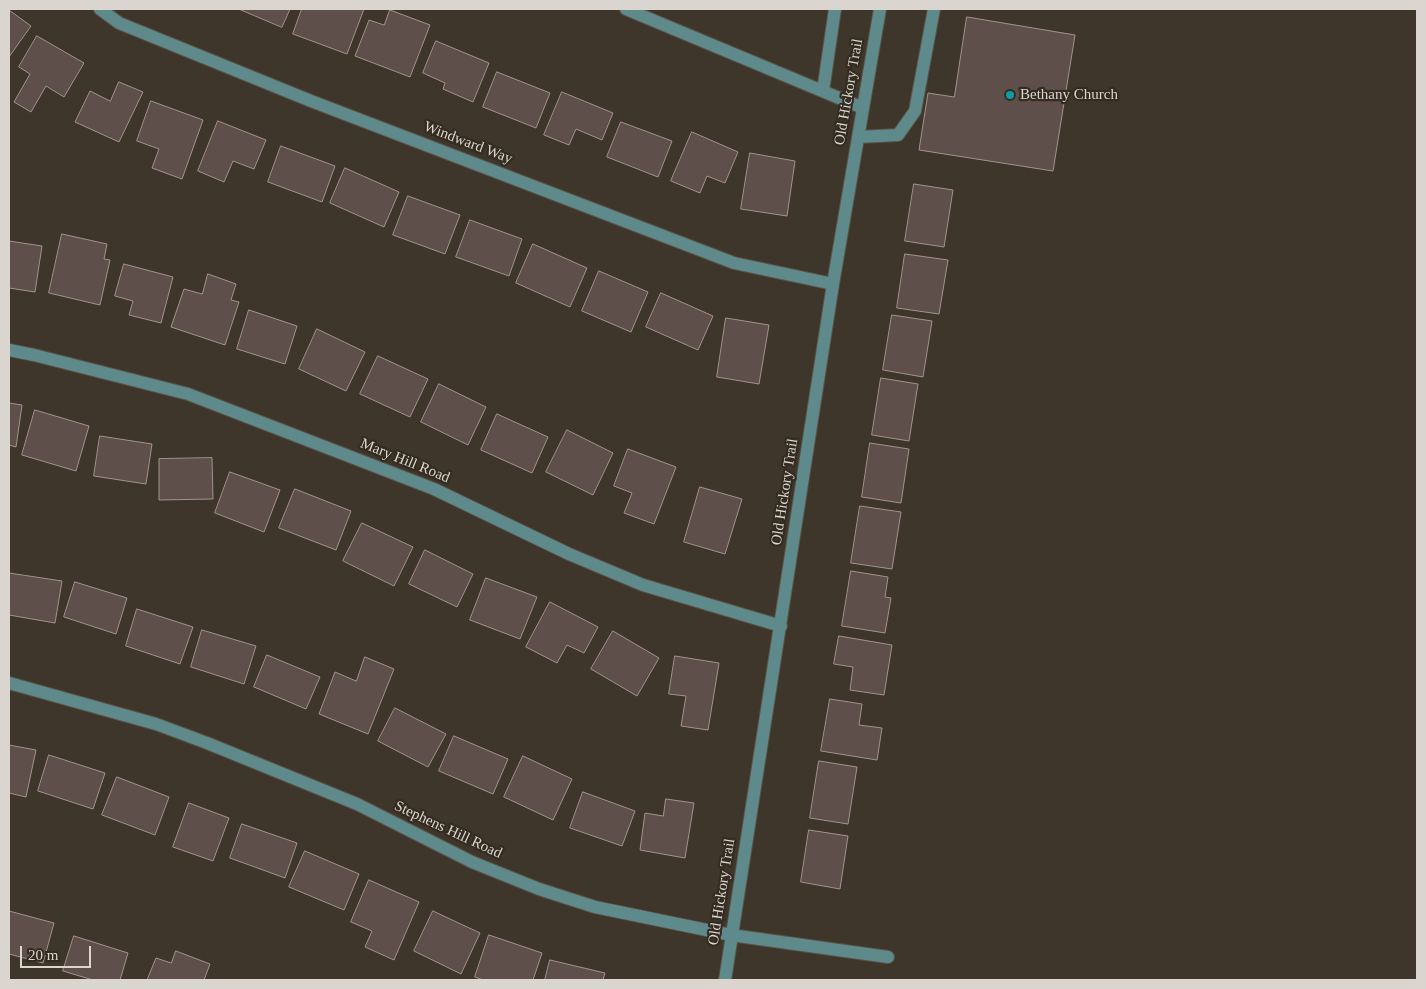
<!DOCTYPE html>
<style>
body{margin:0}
#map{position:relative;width:1426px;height:989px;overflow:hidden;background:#3f362b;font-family:Georgia,serif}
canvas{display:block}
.frame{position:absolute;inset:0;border:10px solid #dad5ce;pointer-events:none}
.scale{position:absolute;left:20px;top:946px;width:71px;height:22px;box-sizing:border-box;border:2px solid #dad5ce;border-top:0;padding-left:6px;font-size:15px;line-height:18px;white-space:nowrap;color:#dad5ce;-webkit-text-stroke:4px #342c21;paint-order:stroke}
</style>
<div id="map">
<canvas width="1426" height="989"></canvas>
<div class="frame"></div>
<div class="scale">20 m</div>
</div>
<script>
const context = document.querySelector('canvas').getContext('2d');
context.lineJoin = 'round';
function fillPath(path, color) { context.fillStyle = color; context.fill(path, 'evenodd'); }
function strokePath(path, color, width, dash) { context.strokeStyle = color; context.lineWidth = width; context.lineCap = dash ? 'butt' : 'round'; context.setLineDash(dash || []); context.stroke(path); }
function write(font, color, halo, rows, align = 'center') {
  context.font = font + ' Georgia,serif'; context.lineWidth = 4.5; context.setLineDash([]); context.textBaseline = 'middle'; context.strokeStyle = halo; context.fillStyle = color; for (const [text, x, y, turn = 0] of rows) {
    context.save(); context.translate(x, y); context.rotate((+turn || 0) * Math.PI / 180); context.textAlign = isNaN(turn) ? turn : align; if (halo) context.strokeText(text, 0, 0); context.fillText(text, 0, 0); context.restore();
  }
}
const building = new Path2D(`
 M239,9H290L282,27Z
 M302,9H364L347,54L293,34Z
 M9,10L31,26L9,57Z
 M390,10L430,25L410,77L355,56L369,20L384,25Z
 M967,17L1075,35L1053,171L919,150L928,93L954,97Z
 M37,36L84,63L64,97L46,86L31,112L14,102L30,74L19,67Z
 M436,41L489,63L473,102L443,89L445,83L423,73Z
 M497,72L550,93L536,128L483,107Z
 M119,82L143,92L119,142L75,122L90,91L110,101Z
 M562,92L613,113L602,140L576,129L569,145L544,135Z
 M151,101L203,120L182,179L152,168L159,149L137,141Z
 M218,121L266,140L254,169L233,161L224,182L198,171Z
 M621,122L672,141L658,177L607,157Z
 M692,132L738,152L725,183L707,176L700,193L671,181Z
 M281,146L335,166L322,202L268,182Z
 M750,153L795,161L787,216L741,209Z
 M345,168L399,192L384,227L330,203Z
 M914,184L953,190L944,247L905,241Z
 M408,196L460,215L445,254L393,235Z
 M470,220L522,239L509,276L456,257Z
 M62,234L107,244L104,259L110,260L100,305L49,293Z
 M9,241L42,246L35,292L9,288Z
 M533,244L587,268L570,307L516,283Z
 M905,254L948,260L939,314L897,308Z
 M124,264L173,277L161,323L129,315L133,301L115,296Z
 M599,271L648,292L631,332L582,311Z
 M208,274L236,284L231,300L239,302L225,345L171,327L184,289L202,294Z
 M661,293L713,316L698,350L646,327Z
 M249,310L297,326L285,364L237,349Z
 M892,315L932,321L923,377L883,370Z
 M726,318L769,325L759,384L717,377Z
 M317,329L365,352L346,391L299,369Z
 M378,356L428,379L410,417L360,394Z
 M881,378L918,384L909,441L872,435Z
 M439,384L486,407L468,445L421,422Z
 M9,403L22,405L16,447L9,445Z
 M35,410L89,426L76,471L22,455Z
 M497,414L548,437L532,473L481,450Z
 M567,430L613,453L593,495L546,472Z
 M100,436L152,444L146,484L94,476Z
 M870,443L909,449L901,503L862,497Z
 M628,449L676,467L654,524L624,513L632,493L614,486Z
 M212,458L213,499L159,500V459Z
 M230,472L280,490L264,532L215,513Z
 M700,487L742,499L725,554L684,542Z
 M295,489L351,511L336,550L279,528Z
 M860,506L901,512L892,569L851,563Z
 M362,523L413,547L394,586L343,561Z
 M425,550L473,574L457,607L409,584Z
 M851,571L888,577L885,597L891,598L885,633L842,626Z
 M9,573L62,581L55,623L9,615Z
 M486,578L537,597L520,639L470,620Z
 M75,582L127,598L116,634L64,617Z
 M550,602L598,627L584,653L567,645L557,663L526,647Z
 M137,609L193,627L180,664L126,646Z
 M202,630L256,646L244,684L191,667Z
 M613,631L659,658L637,696L591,669Z
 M839,636L892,645L884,695L850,690L853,667L834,664Z
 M267,655L320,677L306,709L254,687Z
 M675,656L719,663L708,730L681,726L686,696L669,694Z
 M365,657L394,669L368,734L319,714L335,672L356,681Z
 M830,699L862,704L859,725L882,728L877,760L821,751Z
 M395,708L446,734L428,767L378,741Z
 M454,736L508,759L493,794L439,771Z
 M9,745L36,750L26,797L9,793Z
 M49,755L105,773L93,809L38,791Z
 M523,756L572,779L553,820L504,797Z
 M819,761L857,767L848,824L810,818Z
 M117,777L169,797L155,835L102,815Z
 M583,792L635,811L622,846L570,828Z
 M666,799L694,803L685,858L640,850L645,813L663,816Z
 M189,803L229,818L213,861L173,847Z
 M242,824L297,843L285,878L230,858Z
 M809,830L848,836L840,889L801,882Z
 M305,851L359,874L344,910L289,887Z
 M369,880L419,902L394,960L365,947L372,931L351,922Z
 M9,911L54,923L43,963L9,954Z
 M433,911L480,933L461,974L414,951Z
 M489,935L542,953L533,980H483L475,977Z
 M74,936L128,953L120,980H93L63,971Z
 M176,951L210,964L204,980H147L156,958L171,963Z
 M550,960L605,973L603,980H545Z`);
const minor = new Path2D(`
 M100,9L119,23L311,101L734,263L833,284
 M626,9L863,108
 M823,91L835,9
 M858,137L898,135L915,111L934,9
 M9,350L34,355L188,394L434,489L569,554L643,585L781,626
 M9,683L156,724L207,743L357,804L472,862L539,889L595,907L731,935L888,957
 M725,980L833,284L880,9`);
const markers = [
 [1010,95,5,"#0f9aa8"]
];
const streetNames = [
 ["Old Hickory Trail",849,92,-80],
 ["Windward Way",468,143,21],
 ["Mary Hill Road",405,461,22],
 ["Old Hickory Trail",785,492,-81],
 ["Stephens Hill Road",448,830,25],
 ["Old Hickory Trail",722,892,-81]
];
const poiNames = [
 ["Bethany Church",1020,95]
];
fillPath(building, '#5f4f4b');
strokePath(building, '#a3928d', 1);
strokePath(minor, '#5b5348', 14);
strokePath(minor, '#5e8a8c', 12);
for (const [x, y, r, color] of markers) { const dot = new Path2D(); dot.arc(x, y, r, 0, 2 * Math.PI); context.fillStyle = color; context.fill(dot); strokePath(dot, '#342c21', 2); }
write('15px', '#dad5ce', '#342c21', streetNames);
write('15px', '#dad5ce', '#342c21', poiNames, 'left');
</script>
